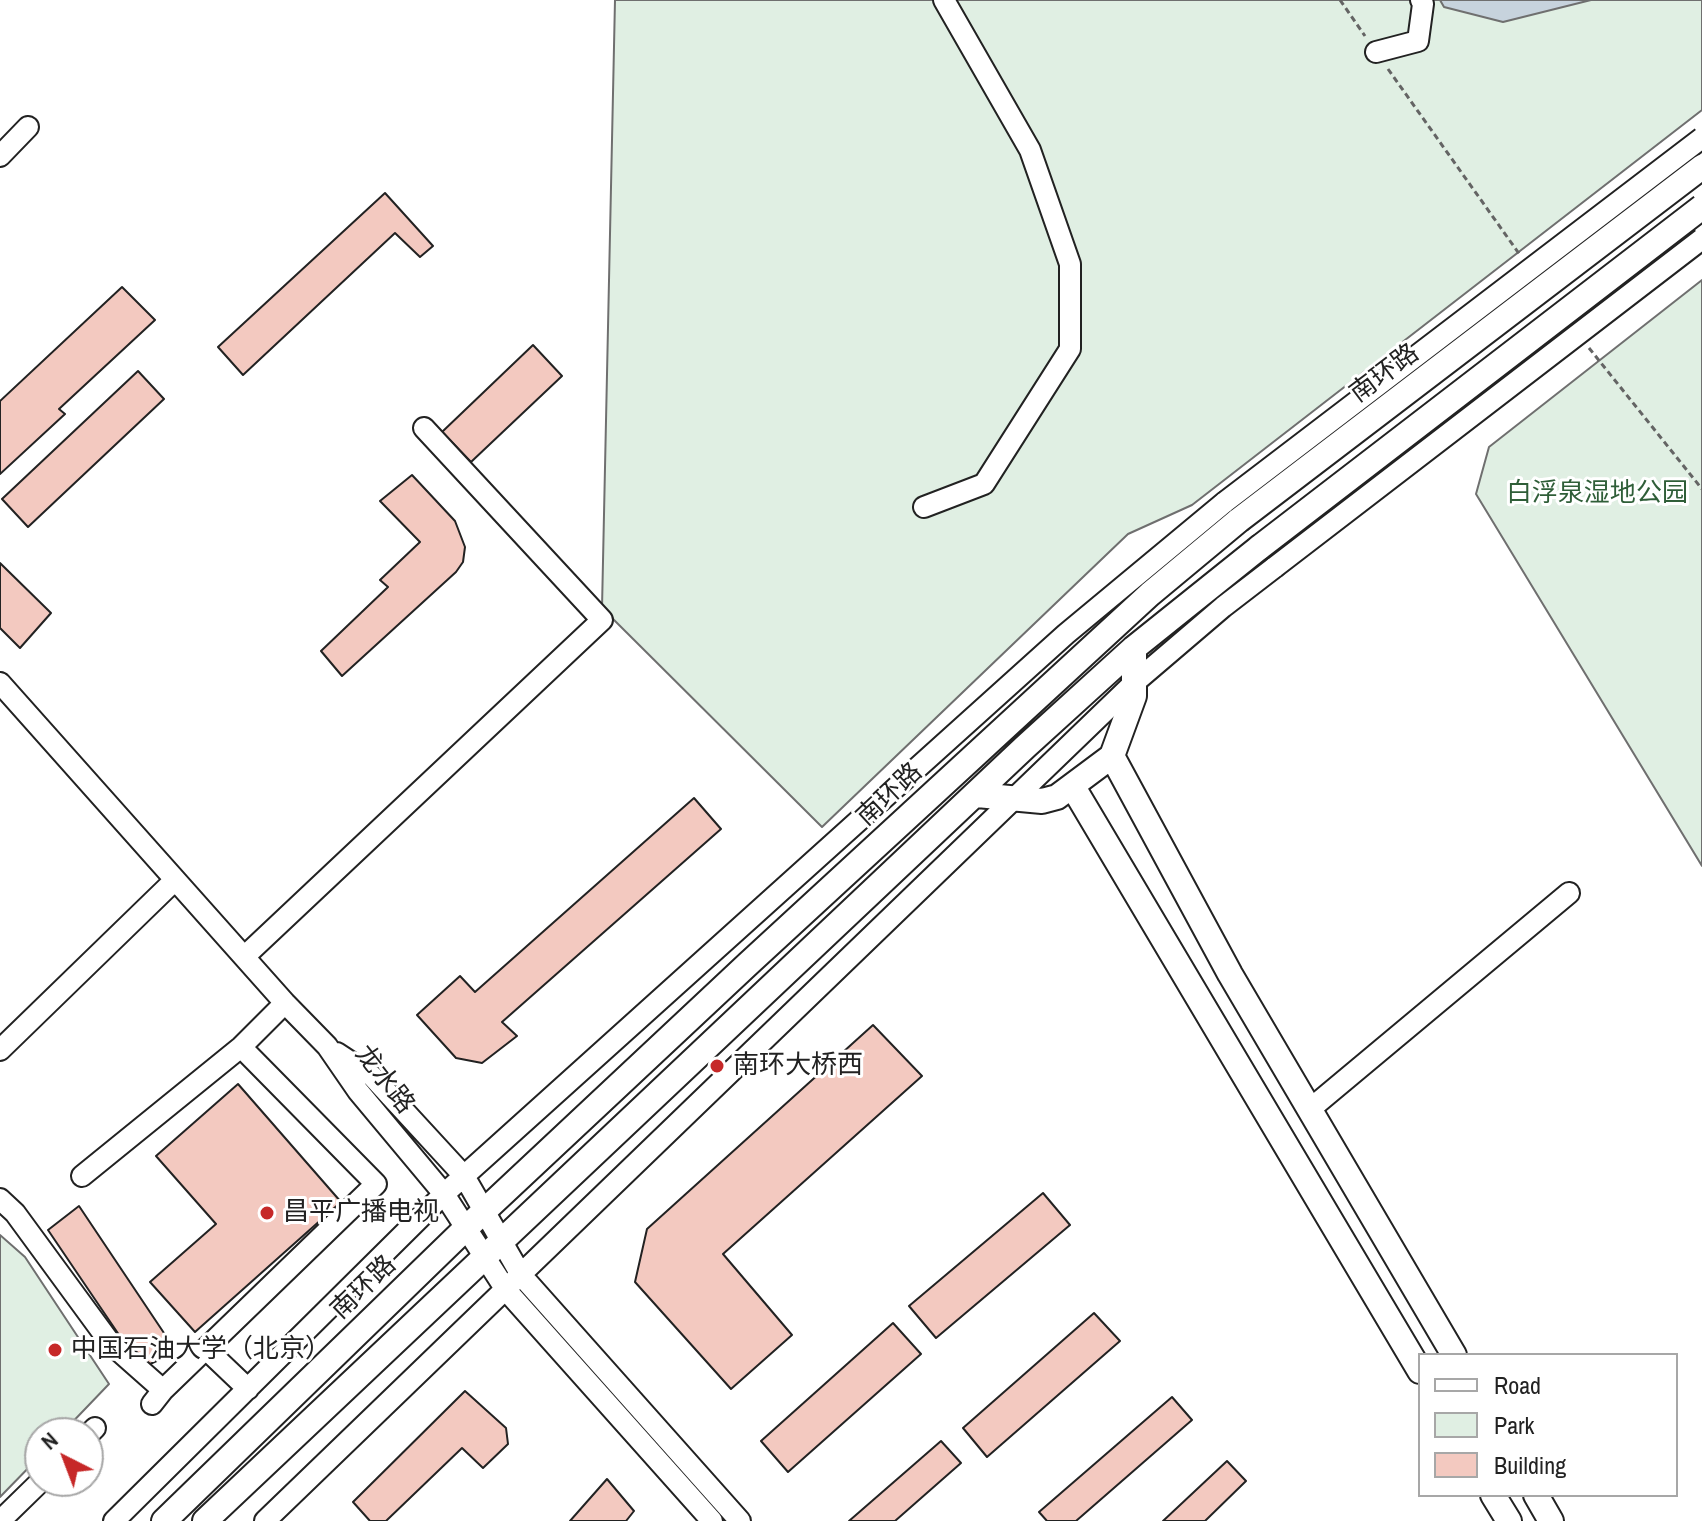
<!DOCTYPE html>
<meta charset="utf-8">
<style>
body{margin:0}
#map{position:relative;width:1702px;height:1521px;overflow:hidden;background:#fff;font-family:"Archivo Narrow",sans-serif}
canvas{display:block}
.legend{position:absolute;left:1418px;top:1353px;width:260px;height:144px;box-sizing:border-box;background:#fff;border:2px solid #a7a7a7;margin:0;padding:10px 14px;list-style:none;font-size:24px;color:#222}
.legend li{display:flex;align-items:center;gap:16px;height:40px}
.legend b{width:40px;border:2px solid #a7a7a7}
.north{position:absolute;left:24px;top:1417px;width:80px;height:80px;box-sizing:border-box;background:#fff;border:2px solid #a7a7a7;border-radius:50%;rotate:318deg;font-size:22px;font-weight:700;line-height:32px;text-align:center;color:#222}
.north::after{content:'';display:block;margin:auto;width:28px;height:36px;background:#c62828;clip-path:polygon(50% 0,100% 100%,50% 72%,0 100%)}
</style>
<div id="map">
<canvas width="1702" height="1521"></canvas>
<ul class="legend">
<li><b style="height:10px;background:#fff"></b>Road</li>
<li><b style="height:22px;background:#e0efe3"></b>Park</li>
<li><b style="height:22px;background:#f3c9c0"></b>Building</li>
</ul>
<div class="north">N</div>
</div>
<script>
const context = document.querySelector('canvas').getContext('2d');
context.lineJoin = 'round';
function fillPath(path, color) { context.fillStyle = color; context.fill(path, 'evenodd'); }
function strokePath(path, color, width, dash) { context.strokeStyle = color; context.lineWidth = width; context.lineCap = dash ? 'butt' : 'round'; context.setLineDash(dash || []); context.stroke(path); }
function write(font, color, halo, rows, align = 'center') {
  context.font = font + ' "Archivo Narrow","Noto Sans SC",sans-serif'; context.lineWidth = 6; context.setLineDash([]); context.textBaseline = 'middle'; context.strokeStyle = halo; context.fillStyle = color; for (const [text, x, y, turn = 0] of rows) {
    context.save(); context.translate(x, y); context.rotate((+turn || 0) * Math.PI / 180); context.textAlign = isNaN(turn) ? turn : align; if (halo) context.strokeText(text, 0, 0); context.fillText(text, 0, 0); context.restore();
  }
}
const green = new Path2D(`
 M615,0H1702V110L1192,505L1128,534L822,827L602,608Z
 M1702,280V866L1476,494L1489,447Z
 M0,1235L25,1257L109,1384L62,1433H40V1456L0,1497Z`);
const water = new Path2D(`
 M1440,0H1591L1503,22L1444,7Z`);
const building = new Path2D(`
 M385,193L433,246L420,257L395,233L243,375L218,347Z
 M122,287L155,320L59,409L65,414L0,474V401Z
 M533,345L562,376L471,462L442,432Z
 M138,371L164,399L28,527L2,499Z
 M412,475L455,521L465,547L463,562L456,572L342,676L321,651L388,587L380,580L420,542L380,501Z
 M0,563L51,613L20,648L0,628Z
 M694,798L721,829L502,1022L517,1036L482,1063L456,1058L417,1015L460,976L475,992Z
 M873,1025L922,1076L723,1254L792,1335L731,1389L635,1282L647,1229Z
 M238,1084L341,1202L195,1332L150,1282L216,1224L156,1156Z
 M1043,1193L1070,1225L936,1338L909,1306Z
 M79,1206L172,1345L170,1355L150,1364L132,1354L48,1230Z
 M1094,1313L1120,1341L987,1457L963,1428Z
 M893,1323L921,1354L788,1472L761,1441Z
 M465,1391L506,1428L508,1444L483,1468L462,1448L386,1521H370L353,1502Z
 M1172,1397L1192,1420L1076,1521H1047L1039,1512Z
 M941,1441L961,1463L895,1521H849Z
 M1227,1461L1246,1481L1205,1521H1163Z
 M607,1479L634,1511L626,1521H570Z`);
const path = new Path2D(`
 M1340,0L1365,36
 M1388,69L1520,255
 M1589,348L1702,489`);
const minor = new Path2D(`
 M1376,52L1418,41L1423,4L1421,0
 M0,156L28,127
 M924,507L984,484L1070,349V264L1030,150L944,0
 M0,683L285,1003L327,1046L358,1091L444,1194L506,1290L712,1521
 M244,957L602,620L424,428
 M0,1050L175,880
 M337,1053L372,1076L464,1176L521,1275L740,1521
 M1309,1110L1569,893
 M82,1176L241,1047L285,1003
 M0,1199L15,1213L111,1344L163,1390
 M206,1349L248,1389
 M152,1404L163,1390L376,1184L241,1047
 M88,1435L95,1428
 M0,1521L41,1481
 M114,1521L444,1194L1066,634L1225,502
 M265,1521L1134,683L1223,607L1275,567`);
const major = new Path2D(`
 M1112,756L1230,974L1454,1355
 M1073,787L1420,1371
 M977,795L1042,801L1057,797L1112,756L1134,696V648
 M1493,1495L1509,1521
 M1536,1495L1551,1521
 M164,1521L465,1229L748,964L1150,594L1239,520
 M205,1521L1025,747L1134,648L1260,547`);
const minorBridge = new Path2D(`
 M1225,502L1702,138
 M1275,567L1702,239`);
const majorBridge = new Path2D(`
 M1239,520L1702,167
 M1260,547L1702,207`);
const markers = [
 [717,1066,8,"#c62828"],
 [267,1213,8,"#c62828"],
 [55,1350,8,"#c62828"]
];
const streetNames = [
 ["南环路",1385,374,-37],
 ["南环路",890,795,-43],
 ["龙水路",384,1080,52],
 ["南环路",364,1288,-44]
];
const parkNames = [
 ["白浮泉湿地公园",1597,494]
];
const poiNames = [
 ["南环大桥西",733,1066],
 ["昌平广播电视",283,1213],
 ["中国石油大学（北京）",71,1350]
];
fillPath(green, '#e0efe3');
strokePath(green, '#6f6f6f', 2);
fillPath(water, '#c7d3dd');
strokePath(water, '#6f6f6f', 2);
fillPath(building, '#f3c9c0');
strokePath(building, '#222', 2);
strokePath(minor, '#222', 24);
strokePath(major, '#222', 28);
strokePath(path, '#646464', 3, [6, 4]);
strokePath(minor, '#fff', 20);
strokePath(major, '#fff', 24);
strokePath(minorBridge, '#222', 24, []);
strokePath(majorBridge, '#222', 28, []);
strokePath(minorBridge, '#fff', 20);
strokePath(majorBridge, '#fff', 24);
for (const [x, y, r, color] of markers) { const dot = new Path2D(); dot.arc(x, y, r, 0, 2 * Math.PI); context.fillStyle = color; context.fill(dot); strokePath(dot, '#fff', 3); }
write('26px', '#222', '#fff', streetNames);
write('26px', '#2f5e38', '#fff', parkNames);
write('26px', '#222', '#fff', poiNames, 'left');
</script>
